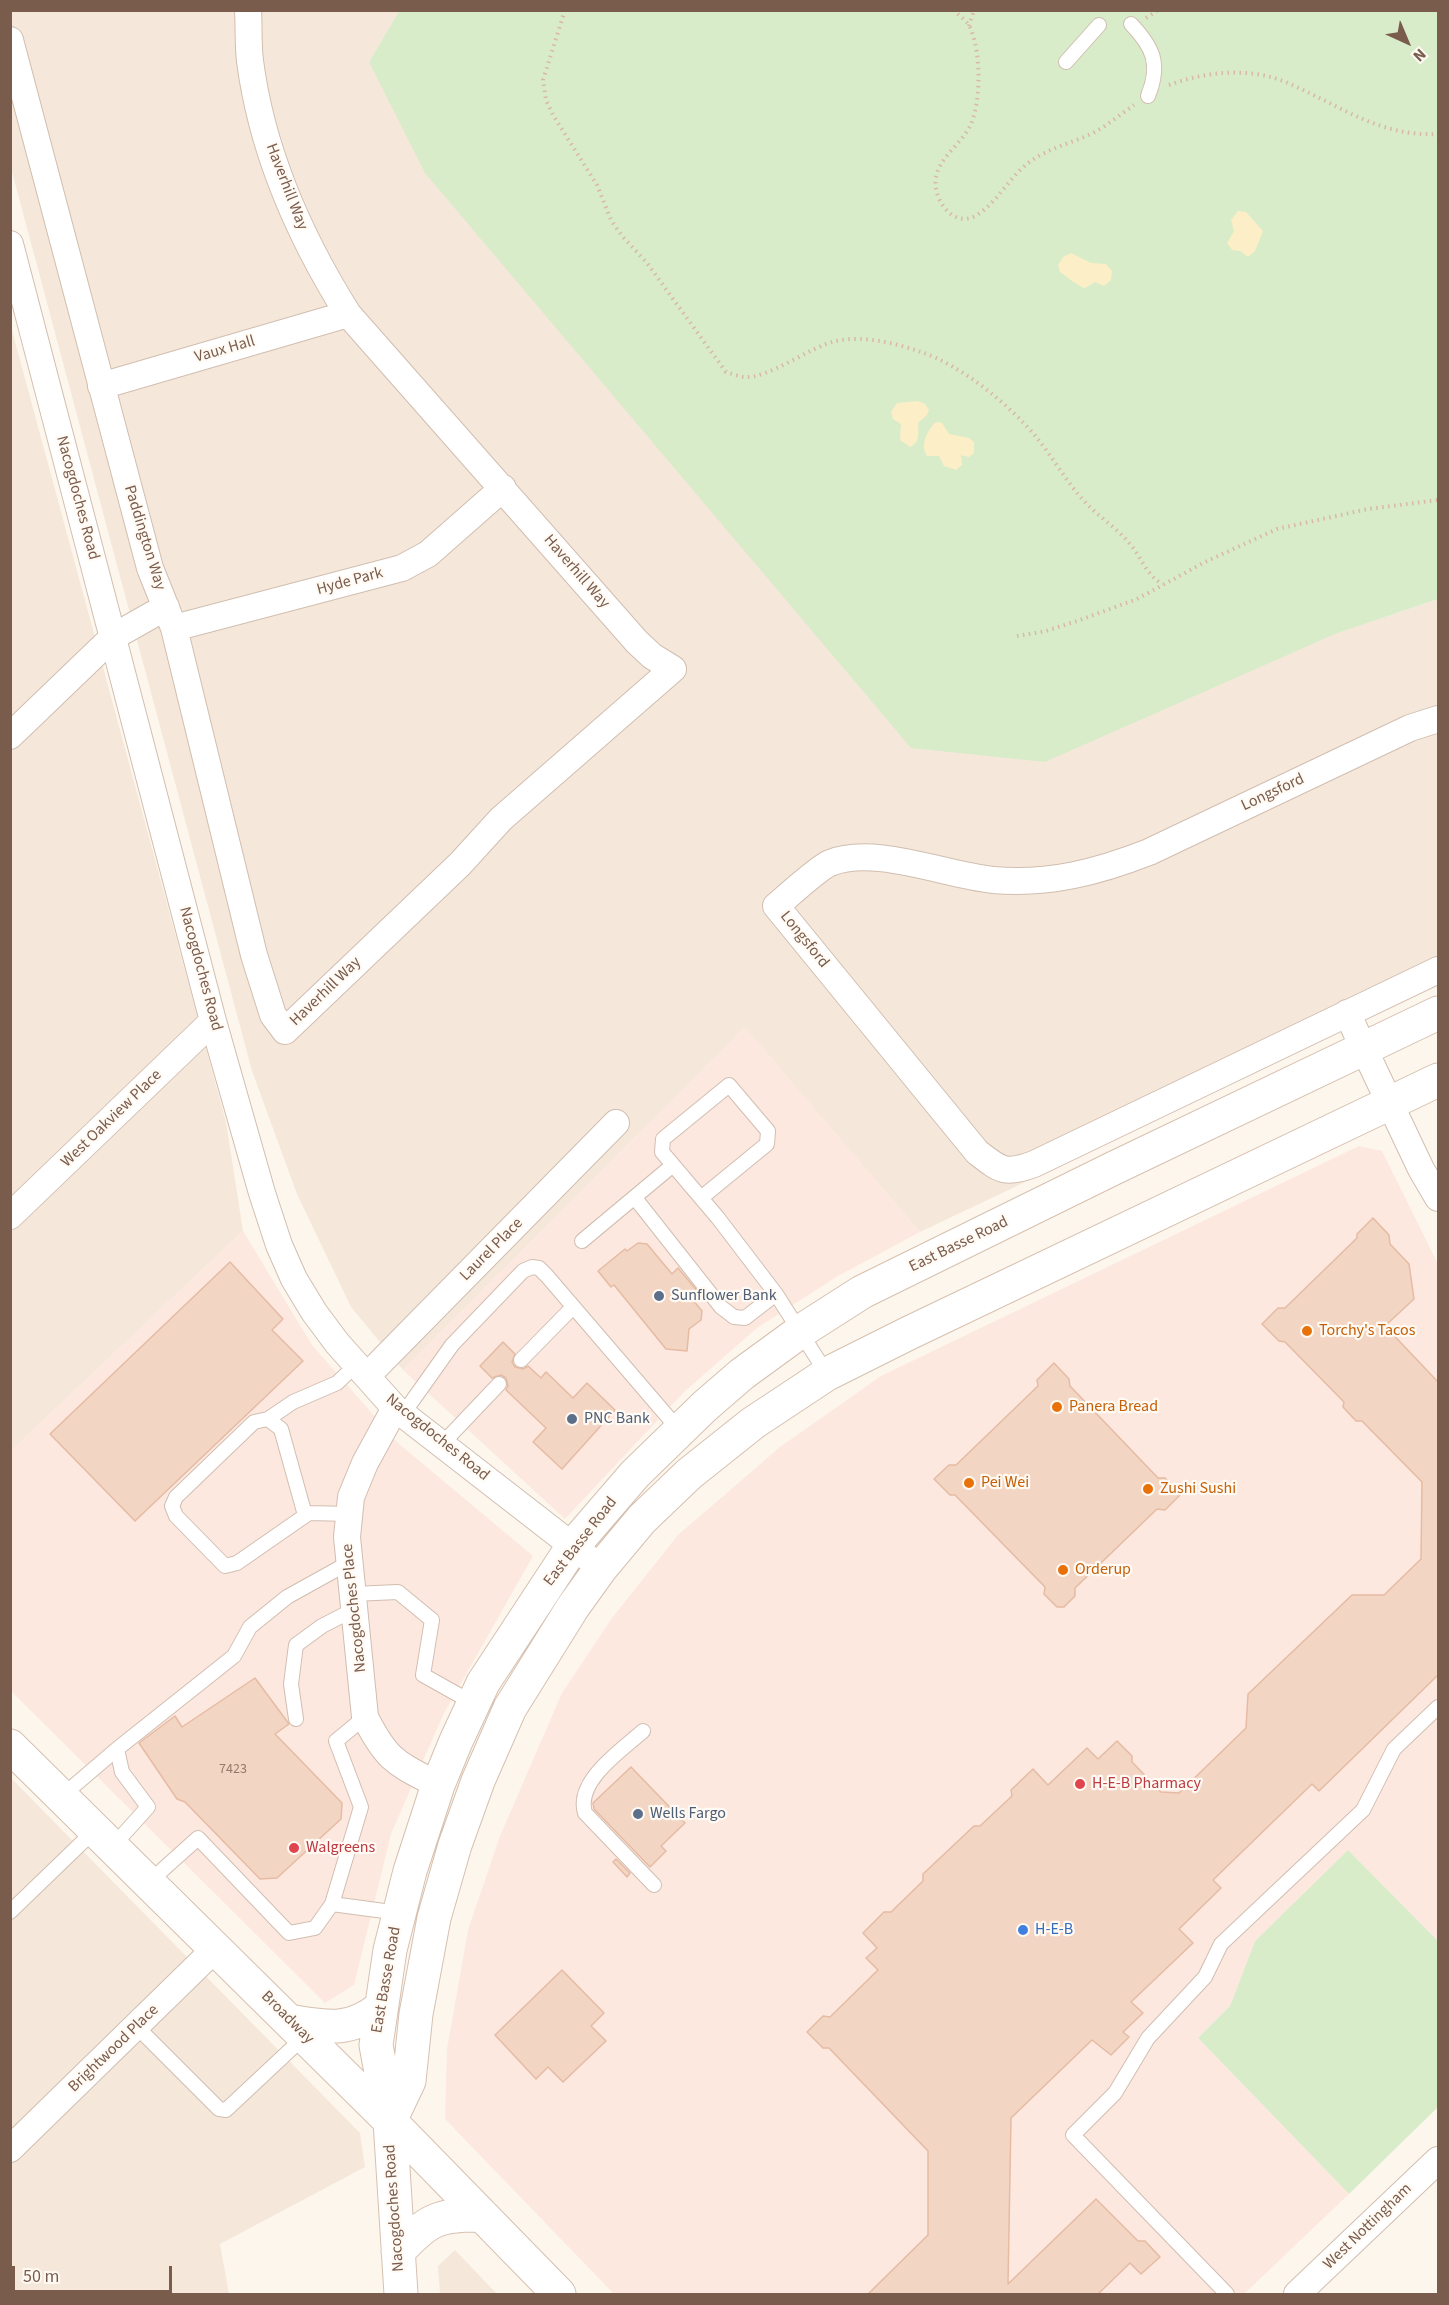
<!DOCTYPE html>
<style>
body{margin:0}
#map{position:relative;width:1449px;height:2305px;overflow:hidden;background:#fdf6ec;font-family:"Source Sans 3",sans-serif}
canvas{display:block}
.frame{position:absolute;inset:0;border:12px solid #7a5c4d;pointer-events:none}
.north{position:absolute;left:1377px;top:12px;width:60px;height:60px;-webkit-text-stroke:4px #fffaf3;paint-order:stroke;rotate:136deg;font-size:16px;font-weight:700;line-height:24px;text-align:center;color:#7a5c4d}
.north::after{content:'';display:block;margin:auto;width:21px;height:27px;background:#7a5c4d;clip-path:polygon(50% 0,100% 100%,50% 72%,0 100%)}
.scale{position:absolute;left:12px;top:2266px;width:160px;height:27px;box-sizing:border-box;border:3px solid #7a5c4d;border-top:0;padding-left:8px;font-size:18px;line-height:21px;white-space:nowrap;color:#7a5c4d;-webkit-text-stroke:4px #fffaf3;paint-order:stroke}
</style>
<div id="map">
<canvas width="1449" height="2305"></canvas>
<div class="frame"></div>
<div class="north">N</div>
<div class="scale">50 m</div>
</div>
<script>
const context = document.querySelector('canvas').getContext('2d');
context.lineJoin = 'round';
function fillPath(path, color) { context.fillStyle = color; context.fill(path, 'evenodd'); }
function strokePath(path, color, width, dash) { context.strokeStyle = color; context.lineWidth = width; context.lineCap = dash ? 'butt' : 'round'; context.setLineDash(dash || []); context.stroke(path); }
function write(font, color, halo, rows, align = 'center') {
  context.font = font + ' "Source Sans 3",sans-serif'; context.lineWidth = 4.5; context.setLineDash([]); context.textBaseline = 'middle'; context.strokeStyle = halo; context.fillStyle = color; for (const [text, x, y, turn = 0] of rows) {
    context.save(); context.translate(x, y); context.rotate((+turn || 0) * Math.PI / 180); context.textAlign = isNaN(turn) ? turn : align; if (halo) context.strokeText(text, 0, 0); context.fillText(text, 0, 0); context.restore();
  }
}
const residential = new Path2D(`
 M10,11H399L369,62L1335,634L1438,599V986L920,1232L744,1028L403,1370L351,1307L297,1194L252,1071L11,168Z
 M10,323L226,1122L243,1231L11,1451Z
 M10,1777L360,2133L365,2167L220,2244L229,2294H11Z
 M455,2250L497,2294H440L438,2266Z`);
const commercial = new Path2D(`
 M745,1027L920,1232L838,1276L757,1328L684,1392L565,1519L403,1370Z
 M1359,1146L1382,1151L1438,1264V1941L1348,1850L1255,1941L1230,2006L1198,2038L1349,2194L1244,2294H614L445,2119L447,2049L468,1930L500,1836L562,1693L612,1618L678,1535L780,1447L881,1376Z
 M243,1231L312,1345L398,1443L533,1556L443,1715L391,1834L354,1985L325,2003L11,1691V1451Z`);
const green = new Path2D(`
 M399,11H1438V599L1335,634L1045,762L911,748L425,173L369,62Z
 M1348,1850L1438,1941V2107L1349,2194L1198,2038L1230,2006L1255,1941Z`);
const sand = new Path2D(`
 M1238,211L1246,212L1263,231L1255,251L1248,257L1240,251L1232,250L1227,243L1234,231L1231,220Z
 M1071,253L1091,263L1106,264L1112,271L1111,280L1104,286L1095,282L1085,288C1079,287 1066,276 1060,272L1058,265L1063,257Z
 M918,401L925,404L929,410L927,415L918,423C918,432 921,442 910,447L900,440L901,424L893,419L891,412L897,403Z
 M936,422L942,423L949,434L969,438L974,442V453L969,457L961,455L962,465L956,470L944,466L939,456H927C920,445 927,430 936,422Z`);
const building = new Path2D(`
 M1373,1218L1389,1235L1390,1244L1409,1264L1414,1299L1385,1326L1438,1382V1675L1319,1791L1312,1784L1213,1880L1221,1888L1179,1929L1193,1943L1131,2002L1143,2013L1123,2032L1129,2037L1111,2055L1092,2040L1011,2118L1008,2284L1096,2199L1138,2241H1145L1160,2257L1141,2274L1130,2263L1097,2295H867L928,2235V2151L829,2048H823L807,2032L823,2016L830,2017L878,1970L866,1958L877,1948L863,1933L884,1912H891L923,1881V1874L974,1826H980L1012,1796L1011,1790L1033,1769L1048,1785L1087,1748L1098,1759L1117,1741L1132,1756V1762L1161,1792L1179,1793L1246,1728L1248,1694L1352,1595H1384L1421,1559L1422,1482L1362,1421H1356L1343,1407L1344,1402L1285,1342L1279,1341L1262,1324L1278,1308H1285L1357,1238V1234Z
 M638,1243L647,1244L672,1274L678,1268L699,1293L692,1299L702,1311L701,1320L689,1329L687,1351L666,1349L614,1285L611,1287L598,1271L625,1249L627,1251Z
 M230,1262L283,1319L272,1330L303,1361L135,1521L50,1434Z
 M503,1342L515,1354L512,1362L515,1367L523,1369L528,1366L541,1378L546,1372L573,1398L587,1383L615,1410L562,1469L533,1442L546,1428L506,1390L508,1386L506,1378L501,1375L492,1378L480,1366Z
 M1054,1363L1069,1379L1070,1386L1158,1478H1165L1181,1494L1165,1510L1157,1509L1075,1588V1596L1064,1607H1057L1044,1594L1045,1587L955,1495H950L934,1479L949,1465H956L1038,1386L1037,1380Z
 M255,1678L289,1724L275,1734L342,1803L341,1819L277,1878L260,1879L185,1802L177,1799L139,1743L175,1716L182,1727Z
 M631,1767L685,1823L661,1846L666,1851L650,1867L594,1809L593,1803Z
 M616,1859L630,1873L627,1877L613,1862Z
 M562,1970L604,2013L591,2026L606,2041L563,2082L548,2067L536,2079L495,2035Z`);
const path = new Path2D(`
 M565,10L543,80L546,100L553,115L597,185L611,220L622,236L647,263L726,372C732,374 738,376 744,377C769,379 809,347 836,341C863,335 895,343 921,352C961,365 1010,405 1037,438C1054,459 1067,483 1086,503C1099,517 1117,528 1129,543C1142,557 1146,576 1163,584
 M953,10C960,16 968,21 971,30C981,54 981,100 971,124C962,144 940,156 936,177C932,199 953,228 975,216C998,203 1009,176 1031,161C1049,148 1072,143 1093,133C1108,125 1121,114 1134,105
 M1146,18L1158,10
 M969,26L974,10
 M1169,85C1204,72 1247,67 1283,81C1337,103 1377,137 1438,134
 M1017,636L1046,631L1080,620L1137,599L1205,562L1277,529L1368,509L1438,500`);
const lane = new Path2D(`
 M1131,24C1153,47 1161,64 1148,96
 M1066,62L1099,25
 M635,1198L721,1307L734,1317L745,1318L776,1294
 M701,1198L767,1144L768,1131L729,1085L663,1139L662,1152L718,1218L776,1294L827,1374
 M582,1241L673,1165
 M521,1360L573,1307
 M403,1414L452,1345L523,1271L532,1267L539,1268L547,1276L680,1431
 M268,1419L281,1429L305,1515
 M442,1444L499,1384
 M349,1514L309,1513L237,1563L225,1566L176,1516L172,1506L176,1497L254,1422L268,1419L293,1402L337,1383L357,1364
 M353,1594L398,1592L432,1620L423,1675L473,1703
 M296,1719L291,1684L296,1645L322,1626L355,1609
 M643,1731C622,1750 575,1781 585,1813L654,1885
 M62,1796L117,1749
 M113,1846L148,1807L122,1772L117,1749L234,1656L250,1627L287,1597L350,1562
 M149,1882L198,1838L289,1933L315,1928L332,1904L399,1913
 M332,1904L361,1807L336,1741L365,1717
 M10,1912L95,1830
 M137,2027L219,2109L226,2110L305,2036
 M1227,2294L1073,2135L1115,2093L1148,2038L1205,1977L1221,1944L1363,1810L1394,1749L1438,1707`);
const street = new Path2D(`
 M10,40L150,568L174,628L254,955L273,1015L285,1031L460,864L501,819L673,669L652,656L637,642L348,314C299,236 262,153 250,61C248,45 249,27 248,10
 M10,244L213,1021L262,1193L279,1245L294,1279L314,1312L337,1343L395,1408L601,1568
 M101,386L348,314
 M174,628L402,568L428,554L503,488
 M1438,719L1410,728L1149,852C1098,872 1048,885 993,880C945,875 874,845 830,863C818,868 788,896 776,906L977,1152C1000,1170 1005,1175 1034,1164L1438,970
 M10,736L113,637L166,607
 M1347,1013L1421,1169L1438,1198
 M10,1216L213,1021
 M367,1376L616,1123
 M395,1408L365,1463L351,1497L347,1537L365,1717C387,1761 396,1763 438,1785
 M10,2149L216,1948
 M1297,2294L1438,2160`);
const secondary = new Path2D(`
 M10,1746L390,2121L559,2294
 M289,2021C326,2027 349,2033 380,2008
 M390,2121L409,2081L416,2014L434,1918L455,1845L478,1781L510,1708L573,1607L601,1568L642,1519L689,1474L753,1423L827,1374L909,1333L1438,1080
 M398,2252C427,2220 438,2214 482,2215
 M401,2294L390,2121L376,2045L390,1950L410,1871L438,1785L456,1741L483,1683L573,1546L635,1474L705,1406L742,1374L801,1331L862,1292L1114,1168L1438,1013`);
const markers = [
 [659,1296,6,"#5c6f8a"],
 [1307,1331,6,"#e8710a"],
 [1057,1407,6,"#e8710a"],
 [572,1419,6,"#5c6f8a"],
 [969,1483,6,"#e8710a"],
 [1148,1489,6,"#e8710a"],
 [1063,1570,6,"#e8710a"],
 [1080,1784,6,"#e0444e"],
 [638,1814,6,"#5c6f8a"],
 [294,1848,6,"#e0444e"],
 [1023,1930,6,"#3f7fe0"]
];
const numberNames = [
 ["7423",233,1770]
];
const streetNames = [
 ["Haverhill Way",286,187,69],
 ["Vaux Hall",225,350,-16],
 ["Nacogdoches Road",77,498,75],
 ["Paddington Way",144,538,73],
 ["Haverhill Way",576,572,49],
 ["Hyde Park",350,582,-15],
 ["Longsford",1273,793,-25],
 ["Longsford",804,940,51],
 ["Nacogdoches Road",200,969,75],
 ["Haverhill Way",326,992,-44],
 ["West Oakview Place",112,1119,-44],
 ["East Basse Road",959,1245,-26],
 ["Laurel Place",492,1250,-45],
 ["Nacogdoches Road",437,1438,39],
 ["East Basse Road",581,1542,-52],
 ["Nacogdoches Place",355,1608,-96],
 ["East Basse Road",387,1980,-80],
 ["Broadway",287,2018,45],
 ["Brightwood Place",114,2049,-44],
 ["Nacogdoches Road",395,2208,-94],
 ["West Nottingham",1368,2227,-44]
];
const serviceNames = [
 ["Sunflower Bank",671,1296],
 ["PNC Bank",584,1419],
 ["Wells Fargo",650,1814]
];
const foodNames = [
 ["Torchy's Tacos",1319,1331],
 ["Panera Bread",1069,1407],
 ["Pei Wei",981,1483],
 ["Zushi Sushi",1160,1489],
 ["Orderup",1075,1570]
];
const healthNames = [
 ["H-E-B Pharmacy",1092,1784],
 ["Walgreens",306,1848]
];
const shopNames = [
 ["H-E-B",1035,1930]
];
fillPath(residential, '#f5e8da');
fillPath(commercial, '#fde8e0');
fillPath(green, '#d8ecc9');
fillPath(sand, '#fcefc7');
fillPath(building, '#f3d5c3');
strokePath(building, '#e6bba3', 1.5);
strokePath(lane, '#d1beb0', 16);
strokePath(street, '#d1beb0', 28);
strokePath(secondary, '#d6c0b0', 35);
strokePath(path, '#d9b8a5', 4, [1.5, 4.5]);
strokePath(lane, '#fff', 14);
strokePath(street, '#fff', 26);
strokePath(secondary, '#fff', 33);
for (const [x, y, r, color] of markers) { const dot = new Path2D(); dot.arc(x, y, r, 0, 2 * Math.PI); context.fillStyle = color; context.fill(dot); strokePath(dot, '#fffaf3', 2); }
write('14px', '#987a6a', null, numberNames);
write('16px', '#7a5c4d', '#fffaf3', streetNames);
write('16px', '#4e5e75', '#fffaf3', serviceNames, 'left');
write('16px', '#c56008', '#fffaf3', foodNames, 'left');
write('16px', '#be3a42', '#fffaf3', healthNames, 'left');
write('16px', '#366cbe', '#fffaf3', shopNames, 'left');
</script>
